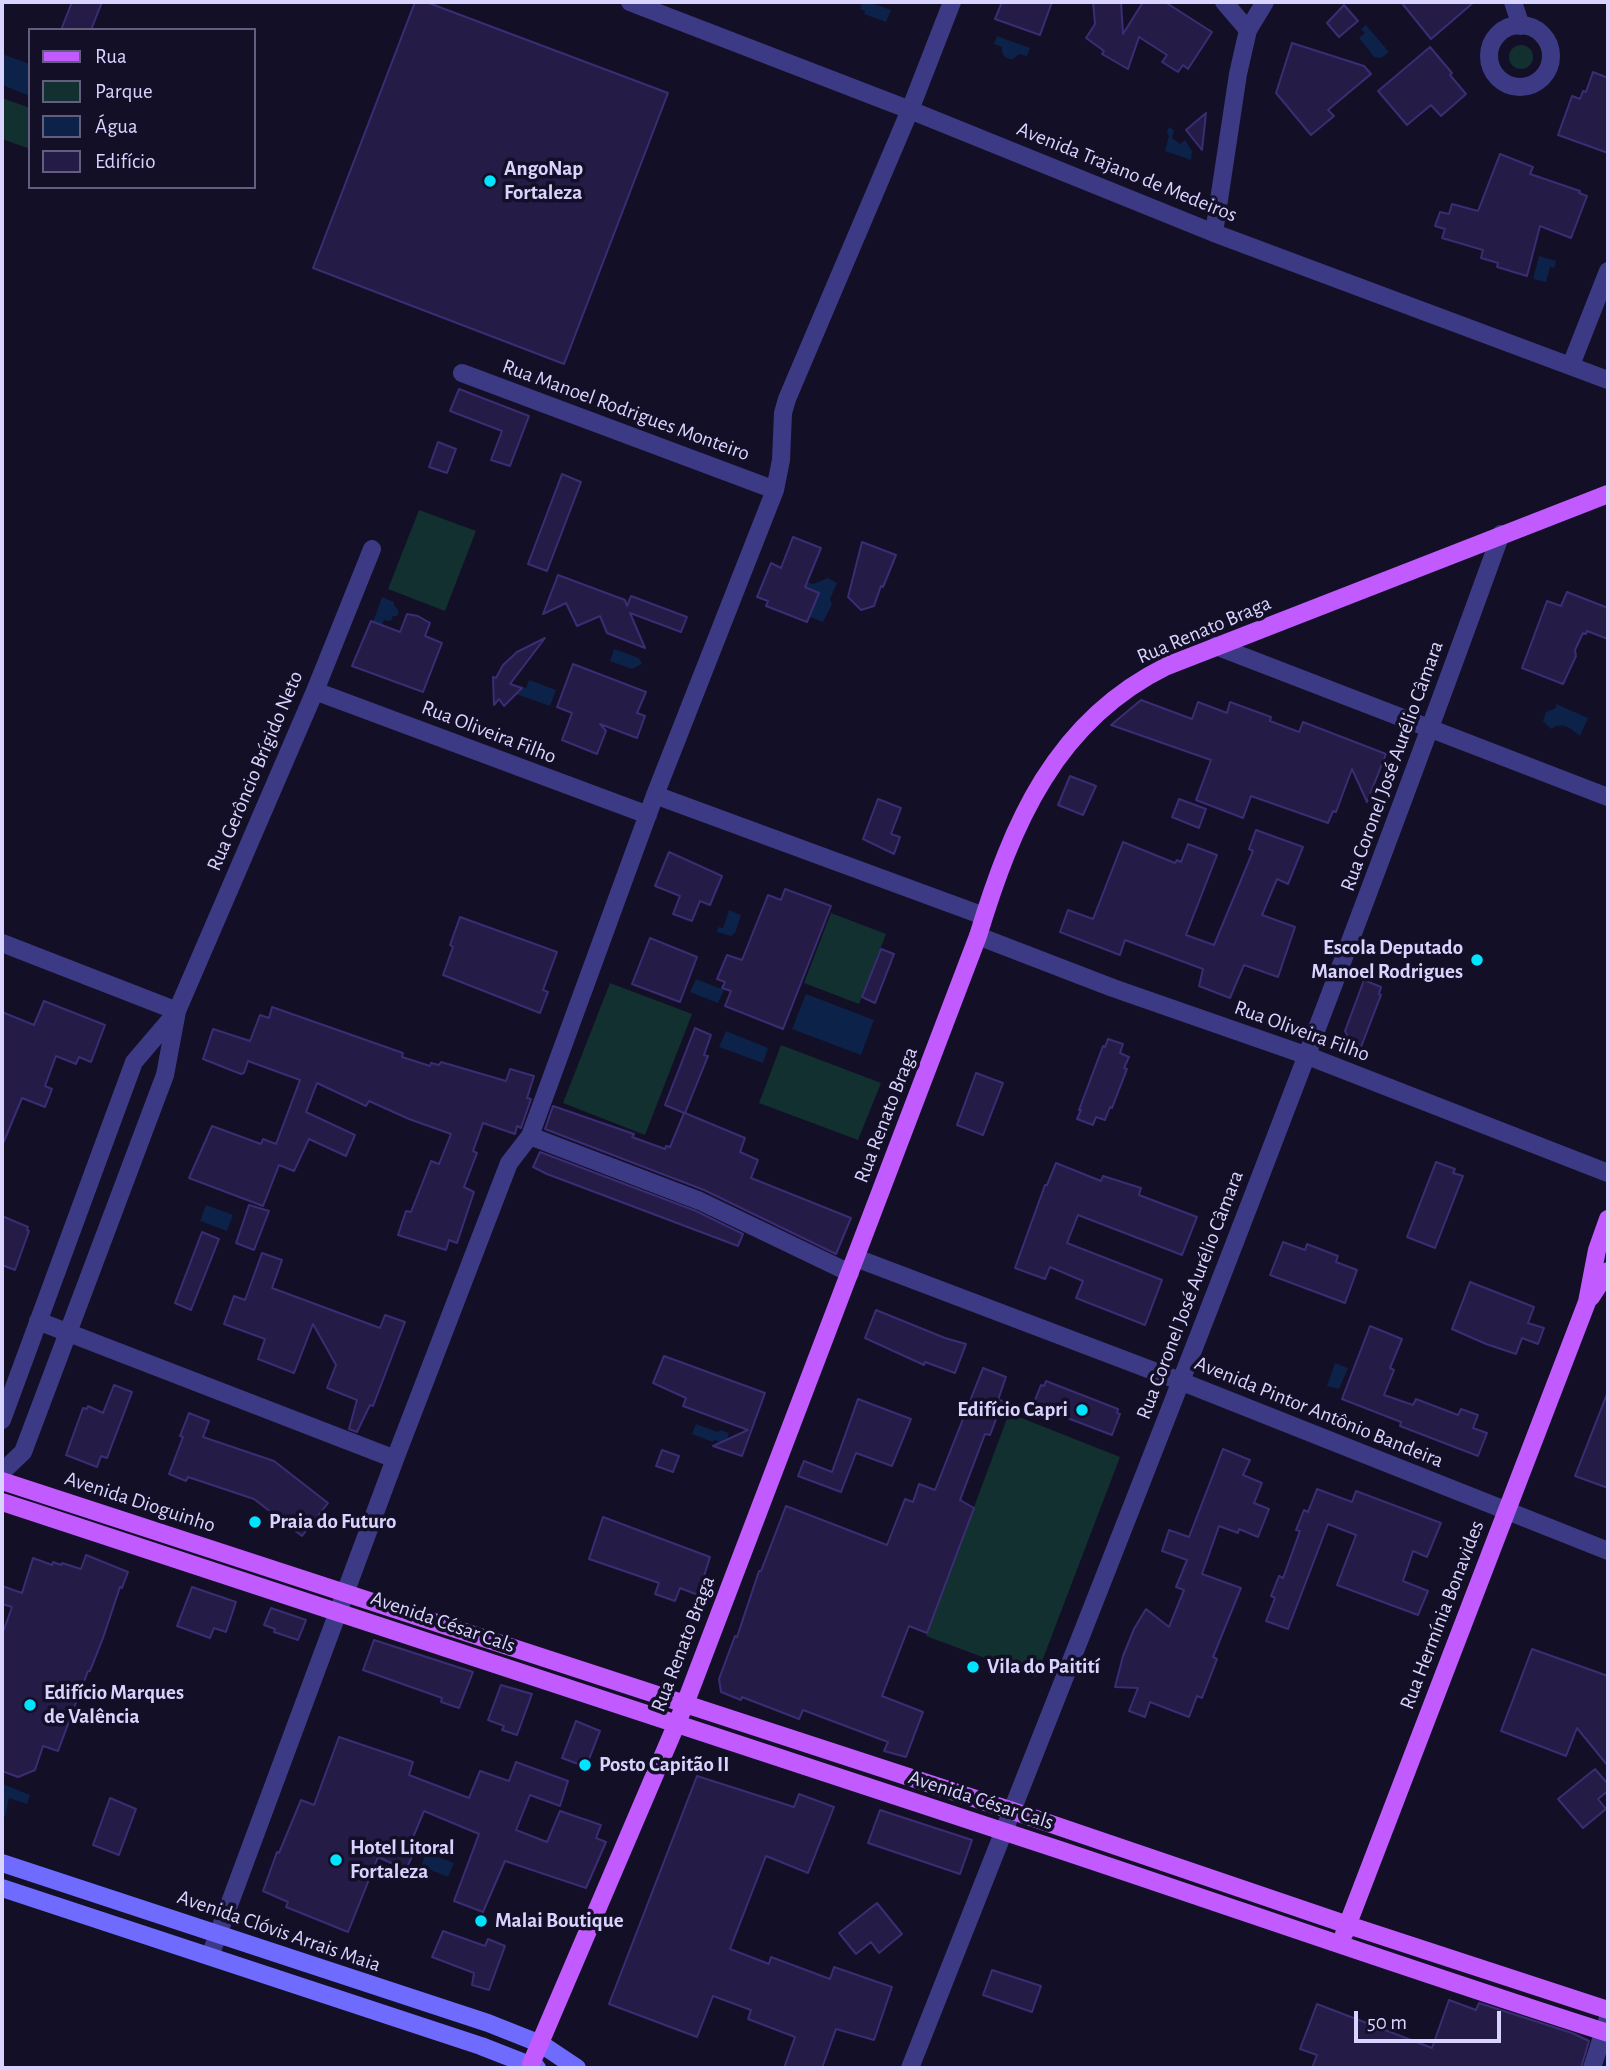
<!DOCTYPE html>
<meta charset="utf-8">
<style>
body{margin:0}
#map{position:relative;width:1610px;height:2070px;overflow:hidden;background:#130f26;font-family:"Alegreya Sans",sans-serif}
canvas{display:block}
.frame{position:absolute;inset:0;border:4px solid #d9d4ff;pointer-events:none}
.legend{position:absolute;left:28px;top:28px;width:228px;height:161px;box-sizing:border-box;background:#130f26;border:2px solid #625e7d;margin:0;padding:9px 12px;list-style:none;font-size:21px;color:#d9d4ff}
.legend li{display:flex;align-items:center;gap:14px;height:35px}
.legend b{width:35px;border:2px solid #625e7d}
.scale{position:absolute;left:1354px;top:2011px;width:147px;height:32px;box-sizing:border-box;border:4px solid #d9d4ff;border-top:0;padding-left:9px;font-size:21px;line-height:24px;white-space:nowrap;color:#d9d4ff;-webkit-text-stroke:5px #130f26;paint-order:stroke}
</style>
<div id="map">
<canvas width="1610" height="2070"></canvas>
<div class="frame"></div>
<ul class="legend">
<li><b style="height:9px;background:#c25bff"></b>Rua</li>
<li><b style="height:19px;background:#12302f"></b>Parque</li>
<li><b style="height:19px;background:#0c2248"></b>Água</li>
<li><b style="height:19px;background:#241b47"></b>Edifício</li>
</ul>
<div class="scale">50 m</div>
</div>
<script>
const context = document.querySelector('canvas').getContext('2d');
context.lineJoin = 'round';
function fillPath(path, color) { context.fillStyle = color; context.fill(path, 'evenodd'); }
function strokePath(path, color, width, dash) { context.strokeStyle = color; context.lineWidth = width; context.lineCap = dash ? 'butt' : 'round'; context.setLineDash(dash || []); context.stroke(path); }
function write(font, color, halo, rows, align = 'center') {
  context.font = font + ' "Alegreya Sans",sans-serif'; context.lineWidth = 7; context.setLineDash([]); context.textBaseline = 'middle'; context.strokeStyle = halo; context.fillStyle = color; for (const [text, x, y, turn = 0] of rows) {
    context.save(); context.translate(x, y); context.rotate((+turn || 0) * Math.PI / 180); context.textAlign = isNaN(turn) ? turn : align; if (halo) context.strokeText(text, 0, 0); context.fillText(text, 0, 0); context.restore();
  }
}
const green = new Path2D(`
 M1509 57a12 12 0 1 1 24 0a12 12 0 1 1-24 0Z
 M2,98L30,108V149L2,139Z
 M419,510L476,531L445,611L388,589Z
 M831,913L886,934L859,1004L804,983Z
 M610,983L692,1014L645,1135L563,1103Z
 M781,1045L881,1083L858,1140L759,1103Z
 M1009,1413L1120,1457L1036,1677L926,1636Z`);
const water = new Path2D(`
 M862,2H869L891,10L886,22L864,14L865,11L860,9Z
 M1366,25L1389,52L1381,58L1374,57L1359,38L1365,33L1361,29Z
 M997,36L1030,48L1027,56L1019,54L1013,59C1005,60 1001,54 1002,47L994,44Z
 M2,54L30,64V96L2,85Z
 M1169,127L1174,130L1172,138L1180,144L1185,140L1192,151L1191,160L1165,151L1169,136L1167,133Z
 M1539,256L1556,261L1554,268L1550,267L1546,282L1533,279Z
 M828,578L837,583L830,599L832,604L823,622L810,617L819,593L802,586L804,581L813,584Z
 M382,597L394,602V605L399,612L397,616H393L391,621L384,620L382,625L373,622Z
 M614,649L639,658L642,664L632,669L610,661Z
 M529,680L556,690L550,706L516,694L519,686L526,688Z
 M1556,704L1588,718L1580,736C1570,728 1563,721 1551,729L1543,721L1546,712L1556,708Z
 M729,910L741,915L735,933L731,936L717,932L718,927L723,928Z
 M696,979L724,990L718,1003L690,992Z
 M806,994L874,1020L861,1055L792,1029Z
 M726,1031L768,1048L763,1063L719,1047Z
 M206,1205L233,1215L227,1231L200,1221Z
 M1335,1363L1348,1368L1339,1389L1327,1386Z
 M696,1424L718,1432L720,1430L729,1433L727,1440L721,1442L714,1440L713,1442L692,1434Z
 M3,1784L30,1795L27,1804L9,1798L5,1817L2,1816Z
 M421,1850L454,1863L448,1877L421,1866L424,1858L419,1855Z`);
const building = new Path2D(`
 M72,2H102L91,30H61Z
 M415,2H426L668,93L564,364L313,268Z
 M1002,2H1052L1040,35L995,19Z
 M1093,2H1121L1123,34L1143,2H1165L1212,32L1188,69L1183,65L1178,72L1162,62L1167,55L1139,37L1128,69L1102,54L1104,51L1086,38L1095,24Z
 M1401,2H1474L1431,39Z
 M1344,5L1358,21L1339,37L1327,23Z
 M1292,43L1364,66L1371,74L1328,110L1334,116L1311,135L1276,93Z
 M1430,47L1452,73L1450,75L1466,94L1441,116L1431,105L1407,125L1378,91Z
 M1593,72L1608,78V153L1558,135L1572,96L1580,99L1583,91L1586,92Z
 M1206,113L1202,150L1186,130Z
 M1500,154L1533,167L1530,174L1580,191L1579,193L1587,196L1571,238L1540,226L1527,276L1497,267L1498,263L1481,258L1483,250L1442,238L1445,229L1435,226L1440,212L1449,214L1452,204L1478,211Z
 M459,389L529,416L510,466L491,460L502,431L450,411Z
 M438,442L456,449L447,473L429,467Z
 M562,474L581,482L547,571L528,564Z
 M793,537L821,548L805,587L819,593L807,622L766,606L768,601L757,597L771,563L781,568Z
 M862,542L896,555L883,587L881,586L874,606L861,610L848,597Z
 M558,575L625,600L627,606L631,596L687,617L681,632L630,613L645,648L607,633L600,616L577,626L566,603L543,614Z
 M1567,592L1608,608V639L1587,631L1586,634L1583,633L1575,650L1576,656L1563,684L1522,668L1547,601L1561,606Z
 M407,614L418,616L430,623L425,636L442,643L423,692L352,666L371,621L400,632Z
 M545,638L510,684L522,688L504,706L499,699L494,705L493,677L496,678L503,665L517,652Z
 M573,664L646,692L637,713L645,716L637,738L600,724L606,731L597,754L562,740L572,713L557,707Z
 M1141,700L1192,719L1198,702L1227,713L1230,702L1271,717L1270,721L1299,732L1303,722L1386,754L1367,802L1352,769L1336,812L1333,811L1328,823L1251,796L1243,818L1196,800L1211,760L1111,725Z
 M1070,776L1096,786L1083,815L1058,805Z
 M878,799L901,808L891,834L900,837L894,854L863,839Z
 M1179,799L1206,809L1199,828L1172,817Z
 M1256,830L1303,847L1288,884L1277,879L1262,915L1295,927L1278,977L1244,965L1230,998L1199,986L1203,969L1125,940L1120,955L1060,932L1068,910L1093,919L1123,842L1175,863L1177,860L1181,862L1188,844L1217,855L1186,935L1214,945L1253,851L1249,849Z
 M669,852L722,876L710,905L700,901L692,921L673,914L680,896L655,886Z
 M785,889L831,906L783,1029L725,1006L731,991L722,988L725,982L717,979L727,955L742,960L768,895L781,900Z
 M460,917L557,952L543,990L548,992L540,1013L443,975L453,947L450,945Z
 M650,938L697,957L680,1002L632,984Z
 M881,949L894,954L875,1003L862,997Z
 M1364,980L1381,987L1379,994L1381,995L1361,1047L1351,1043L1345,1031Z
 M44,1001L105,1025L91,1062L79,1057L76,1064L56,1056L45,1086L52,1089L45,1107L22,1098L2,1146V1012L34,1025Z
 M272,1007L403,1053L402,1057L430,1066L431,1063L439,1065L441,1062L506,1081L510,1069L534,1076L527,1098L531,1099L521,1128L517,1126L515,1134L483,1123L473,1151L477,1153L464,1187L474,1192L457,1243L449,1240L446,1250L398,1235L406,1211L411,1212L431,1161L439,1164L451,1134L409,1119L369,1101L366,1106L317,1083L306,1112L355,1135L346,1156L309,1139L294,1171L279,1165L263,1206L189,1178L212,1126L261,1144L263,1139L276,1144L300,1080L248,1061L244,1073L241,1074L203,1059L213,1029L250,1041L260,1015L269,1018Z
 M695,1028L711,1035L704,1055L708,1056L685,1113L745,1138L740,1152L758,1160L751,1178L851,1218L836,1254L704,1190L545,1129L553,1106L634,1134L632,1137L665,1149L666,1146L670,1147L684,1113L665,1105Z
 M1108,1039L1123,1044L1120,1053L1129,1057L1124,1068L1127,1069L1112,1108L1110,1107L1105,1120L1096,1117L1093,1125L1077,1119L1081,1110H1079L1103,1046L1105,1047Z
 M976,1073L1003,1083L983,1135L957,1125Z
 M540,1152L696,1211L743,1234L738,1246L547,1174L533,1167Z
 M1436,1162L1455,1169L1453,1173L1463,1176L1435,1248L1407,1237Z
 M1056,1163L1101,1181L1103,1176L1141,1188L1139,1195L1197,1217L1182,1255L1078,1215L1067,1243L1162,1280L1145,1325L1076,1298L1083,1281L1050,1267L1045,1279L1015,1268L1045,1185H1047Z
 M249,1205L269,1211L254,1250L236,1243Z
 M2,1216L28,1227L27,1230L29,1231L15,1270L2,1265Z
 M202,1232L219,1239L191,1310L175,1303Z
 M1283,1242L1305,1250L1307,1244L1338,1256L1336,1262L1357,1270L1345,1303L1270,1275Z
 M262,1253L282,1260L272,1288L380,1328L385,1315L405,1322L373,1406L370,1405L357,1432L349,1429L357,1400L327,1388L336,1365L313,1324L294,1373L258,1359L265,1339L224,1324L234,1296L245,1300Z
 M1470,1282L1534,1307L1528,1323L1544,1328L1538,1344L1522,1338L1516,1354L1486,1344L1452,1329Z
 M876,1310L945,1338L966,1344L955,1373L925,1362L924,1365L865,1338Z
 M1370,1326L1402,1339L1390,1368L1394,1370L1384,1395L1413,1405L1416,1399L1458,1415L1461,1409L1478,1415L1473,1428L1487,1433L1478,1456L1400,1426L1401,1422L1342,1399Z
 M664,1356L765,1393L742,1456L713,1446L748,1430L683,1406L686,1398L653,1383Z
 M983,1368L1006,1377L998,1400L1003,1401L990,1435L985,1434L960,1500L974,1508L927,1633L909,1626L882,1696L923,1712L906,1757L884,1751L888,1742L803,1710L799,1719L742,1697L741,1700L721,1692L719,1679L735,1636L737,1637L759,1571H761L786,1506L887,1545L905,1499L913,1502L919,1484L935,1490Z
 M1046,1381L1118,1409L1117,1413L1120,1414L1112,1435L1033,1405L1041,1385L1044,1386Z
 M114,1385L132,1392L107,1458L101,1456L97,1467L66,1455L83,1408L87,1409L88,1406L103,1413Z
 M1607,1394H1608V1488L1575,1476Z
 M858,1399L911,1419L892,1466L856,1453L841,1492L798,1476L804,1461L832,1472Z
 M189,1413L209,1421L203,1437L274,1461L328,1503L302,1536L254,1499L188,1477L186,1481L169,1474L183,1437L180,1436Z
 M1223,1449L1250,1460L1243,1475L1262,1483L1254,1503L1269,1509L1258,1537L1239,1529L1238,1533L1219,1526L1202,1574L1241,1588L1213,1657L1217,1659L1202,1698L1197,1696L1189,1717L1150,1702L1145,1717L1129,1711L1138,1688L1115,1687L1123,1656L1134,1629L1146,1609L1169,1627L1184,1590L1176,1587L1187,1560L1162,1551L1169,1530L1189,1537Z
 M662,1450L679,1456L673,1472L656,1466Z
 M1317,1489L1352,1502L1356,1491L1441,1523L1427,1557L1413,1551L1403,1581L1428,1591L1418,1615L1337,1585L1356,1535L1328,1524L1288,1629L1266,1621L1275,1598L1271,1596L1279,1576L1283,1578L1300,1531L1296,1530L1304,1510L1308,1512Z
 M603,1517L710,1557L698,1595L680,1588L675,1601L655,1594L659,1583L589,1559Z
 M86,1555L128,1572L122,1588L120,1587L103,1638L90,1671H88L58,1751L43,1746L35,1770L18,1777L2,1771V1635L12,1607L2,1604V1586L22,1593L33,1558L52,1565L53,1562L61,1565L62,1563L81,1569Z
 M192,1587L236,1602L226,1632L214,1628L210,1638L177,1626Z
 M271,1608L306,1620L298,1640L274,1632L275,1629L264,1625Z
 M374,1640L473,1672L459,1708L441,1702L442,1698L363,1670Z
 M1532,1649L1608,1676V1766L1577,1728L1566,1756L1501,1731Z
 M501,1685L532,1694L517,1735L502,1730L504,1726L488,1720Z
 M576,1721L600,1731L586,1767L562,1758Z
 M339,1737L413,1762L409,1775L469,1798L480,1771L509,1781L516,1762L568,1781L560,1806L530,1795L516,1830L547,1842L560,1811L601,1825L596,1838L606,1842L586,1888L505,1861L483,1912L454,1901L479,1834L424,1811L409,1847L415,1849L406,1870L378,1857L348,1932L286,1907L288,1902L263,1891L277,1852L279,1853L301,1800L314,1805Z
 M1595,1769L1608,1784V1791L1598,1799L1606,1809L1583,1828L1558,1799Z
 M697,1776L794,1807L799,1794L834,1807L808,1873L766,1856L730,1949L769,1964L771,1957L830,1979L834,1967L892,1987L874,2040L836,2029L822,2068H784L795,2037L748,2019L751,2010L713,1996L697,2037L609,2004Z
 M110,1798L136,1809L119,1855L93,1845Z
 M880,1810L972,1840L960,1874L868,1843Z
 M877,1903L902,1934L879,1953L871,1942L856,1954L839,1933Z
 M443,1931L485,1946L488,1939L505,1946L489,1990L472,1985L474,1973L432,1957Z
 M992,1970L1041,1986L1032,2012L983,1995Z
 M1449,2000L1476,2010L1479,2003L1572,2033L1589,2041L1581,2068H1312L1317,2055L1300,2049L1317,2004L1432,2048Z`);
const street = new Path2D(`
 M630,2L910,110L1214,233L1608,380
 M1224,2L1248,30
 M1513,2L1521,26
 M1489 56a31 31 0 1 1 62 0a31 31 0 1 1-62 0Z
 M1214,233L1238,74L1248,30L1265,2
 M1571,365L1608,271
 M462,373L775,490
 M1216,646L1608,797
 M315,691L648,815
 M655,795L984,916
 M978,936L1113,988L1308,1056L1608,1173
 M2,943L177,1011
 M530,1136L700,1201L850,1273
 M856,1258L1180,1381L1608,1551
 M38,1321L395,1459
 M2,1420L134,1062L175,1014
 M2,1472L23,1452L165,1075L177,1011L315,691L372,549
 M210,1956L395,1459L509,1163L530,1136L655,795L775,490L781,460L783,413L787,399L910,110L952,2
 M910,2068C1112,1559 1314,1050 1501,534
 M1592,2068L1608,2018`);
const secondary = new Path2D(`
 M2,1863L488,2023L541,2044L577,2068
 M2,1888L481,2046L537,2068`);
const primary = new Path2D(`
 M1591,1297L1608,1271
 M2,1481L1013,1811L1348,1925L1608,2010
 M2,1502C355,1616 707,1733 1060,1850C1243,1911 1425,1975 1608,2033
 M1344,1934L1587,1302L1597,1250L1608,1219
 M531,2064L685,1704L978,936C1012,824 1055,721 1167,666L1608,494`);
const markers = [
 [490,181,7,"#00e5ff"],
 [1477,960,7,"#00e5ff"],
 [1082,1410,7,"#00e5ff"],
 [255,1522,7,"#00e5ff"],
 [973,1667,7,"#00e5ff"],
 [30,1705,7,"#00e5ff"],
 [585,1765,7,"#00e5ff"],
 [336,1860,7,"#00e5ff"],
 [481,1921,7,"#00e5ff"]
];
const poiNames = [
 ["AngoNap",504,169],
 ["Fortaleza",504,193],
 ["Escola Deputado",1463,948,"right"],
 ["Manoel Rodrigues",1463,972,"right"],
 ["Edifício Capri",1068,1410,"right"],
 ["Praia do Futuro",269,1522],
 ["Vila do Paitití",987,1667],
 ["Edifício Marques",44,1693],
 ["de Valência",44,1717],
 ["Posto Capitão II",599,1765],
 ["Hotel Litoral",350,1848],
 ["Fortaleza",350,1872],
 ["Malai Boutique",495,1921]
];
const streetNames = [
 ["Avenida Trajano de Medeiros",1127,172,22],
 ["Rua Manoel Rodrigues Monteiro",626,410,20],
 ["Rua Renato Braga",1204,630,-23],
 ["Rua Oliveira Filho",489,732,21],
 ["Rua Coronel José Aurélio Câmara",1392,766,-70],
 ["Rua Gerôncio Brígido Neto",255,771,-67],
 ["Rua Oliveira Filho",1302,1031,20],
 ["Rua Renato Braga",886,1115,-69],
 ["Rua Coronel José Aurélio Câmara",1190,1295,-69],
 ["Avenida Pintor Antônio Bandeira",1319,1412,22],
 ["Avenida Dioguinho",140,1502,18],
 ["Rua Hermínia Bonavides",1442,1615,-69],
 ["Avenida César Cals",443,1622,19],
 ["Rua Renato Braga",683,1644,-69],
 ["Avenida César Cals",981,1800,18],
 ["Avenida Clóvis Arrais Maia",279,1931,19]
];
fillPath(green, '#12302f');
fillPath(water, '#0c2248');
fillPath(building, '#241b47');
strokePath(building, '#3b2d73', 2);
strokePath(street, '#3d3a85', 18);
strokePath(secondary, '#6f6bff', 18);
strokePath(primary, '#c25bff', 18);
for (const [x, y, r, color] of markers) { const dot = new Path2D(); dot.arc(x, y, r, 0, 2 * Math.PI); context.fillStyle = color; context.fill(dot); strokePath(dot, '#130f26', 2.5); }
write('bold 21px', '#d9d4ff', '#130f26', poiNames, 'left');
write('21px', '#d9d4ff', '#130f26', streetNames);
</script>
